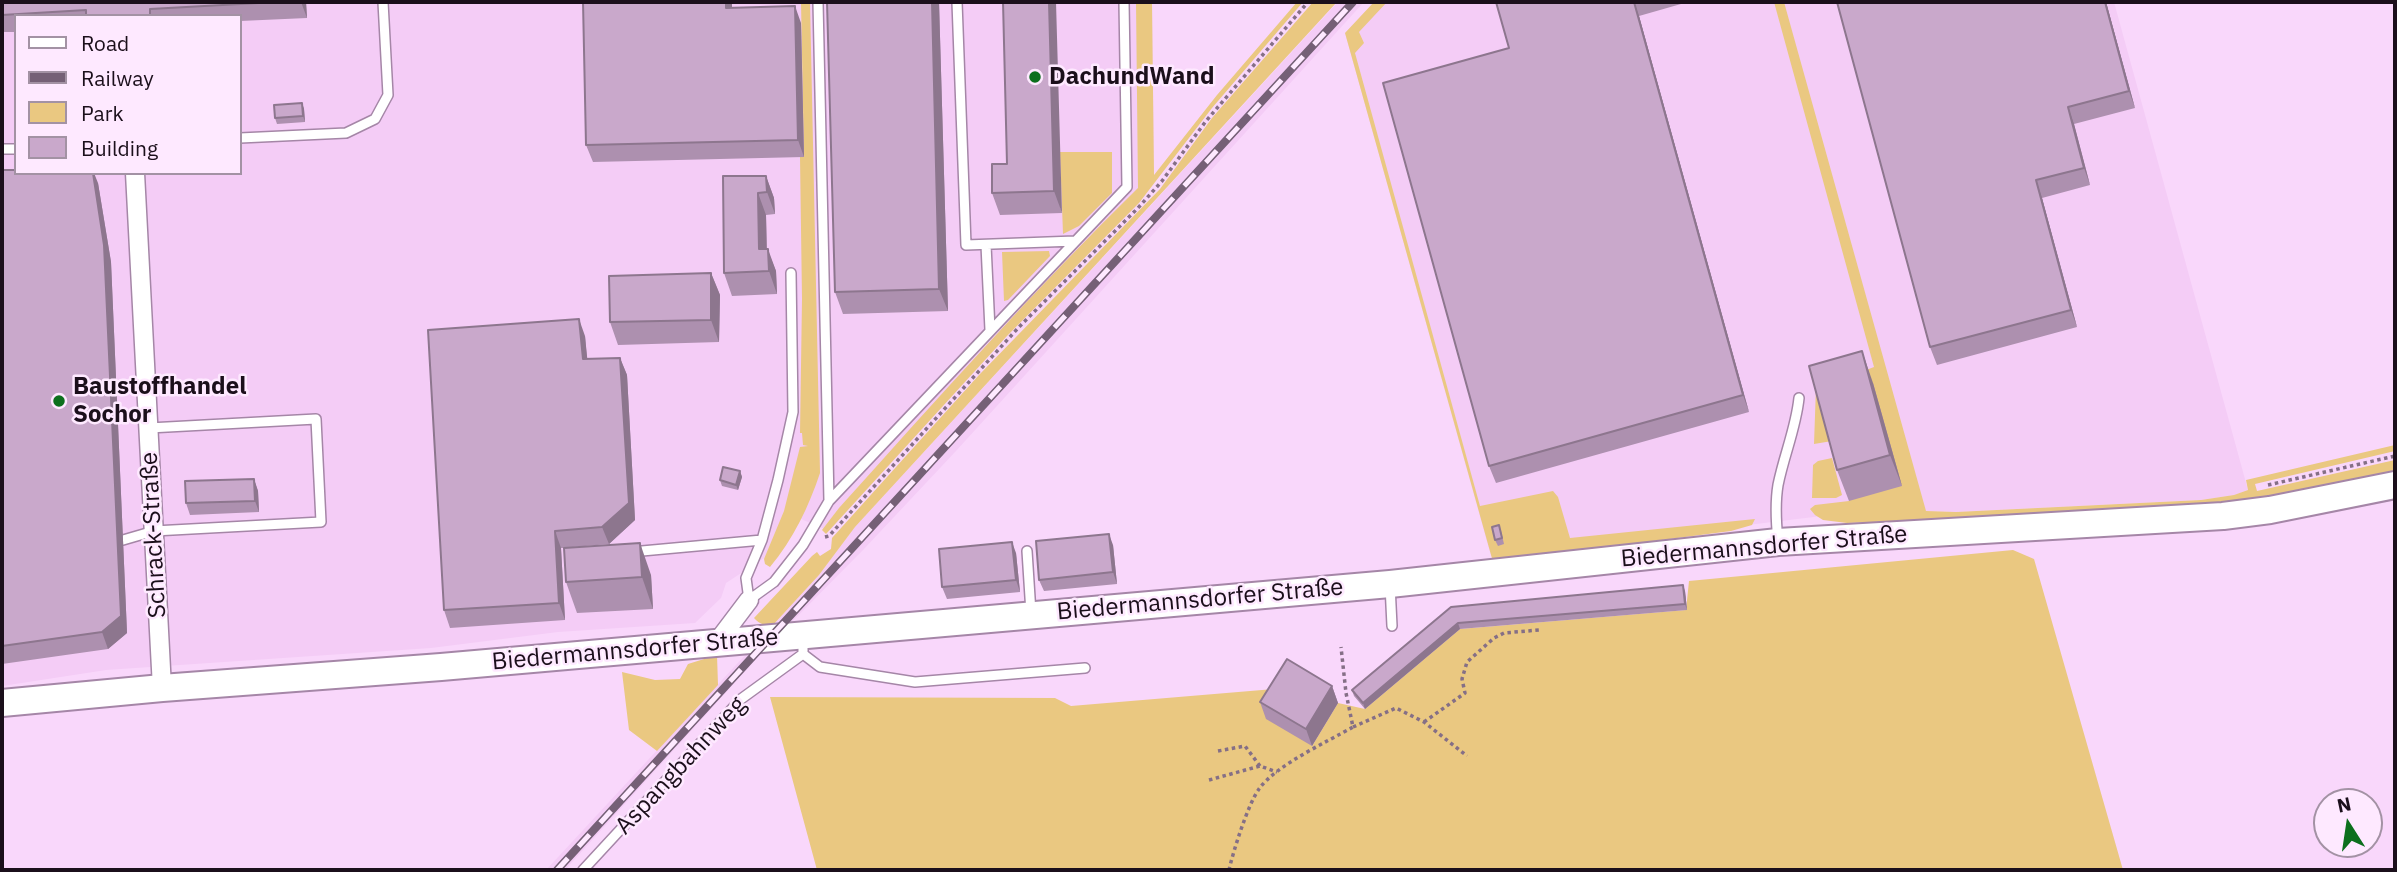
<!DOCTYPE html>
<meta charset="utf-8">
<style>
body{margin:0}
#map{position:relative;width:2397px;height:872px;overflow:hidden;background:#f9d7fb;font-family:"IBM Plex Sans",sans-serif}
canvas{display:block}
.frame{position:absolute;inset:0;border:4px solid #1b0f1b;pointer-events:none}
.legend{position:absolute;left:14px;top:14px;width:228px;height:161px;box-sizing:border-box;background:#fee9ff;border:2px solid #a392a4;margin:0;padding:9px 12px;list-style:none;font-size:21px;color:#1b0f1b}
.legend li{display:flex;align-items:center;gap:14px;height:35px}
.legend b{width:35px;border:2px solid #a392a4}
.north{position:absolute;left:2313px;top:788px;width:70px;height:70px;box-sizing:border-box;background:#fee9ff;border:2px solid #a392a4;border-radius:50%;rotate:348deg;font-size:19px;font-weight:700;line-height:28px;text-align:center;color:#1b0f1b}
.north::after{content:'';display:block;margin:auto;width:24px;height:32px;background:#0c6f1d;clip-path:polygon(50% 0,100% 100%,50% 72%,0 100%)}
</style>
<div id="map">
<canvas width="2397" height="872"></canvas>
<div class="frame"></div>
<ul class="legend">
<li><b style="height:9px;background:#fff"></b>Road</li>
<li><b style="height:9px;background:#756076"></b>Railway</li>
<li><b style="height:19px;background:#eac881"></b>Park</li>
<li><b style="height:19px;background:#c9a8cb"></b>Building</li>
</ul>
<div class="north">N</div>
</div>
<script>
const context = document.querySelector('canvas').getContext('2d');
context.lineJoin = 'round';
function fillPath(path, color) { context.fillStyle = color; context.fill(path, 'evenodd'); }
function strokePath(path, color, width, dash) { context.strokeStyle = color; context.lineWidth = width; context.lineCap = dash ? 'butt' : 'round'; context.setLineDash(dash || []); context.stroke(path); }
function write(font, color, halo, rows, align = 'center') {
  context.font = font + ' "IBM Plex Sans",sans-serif'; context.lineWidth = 5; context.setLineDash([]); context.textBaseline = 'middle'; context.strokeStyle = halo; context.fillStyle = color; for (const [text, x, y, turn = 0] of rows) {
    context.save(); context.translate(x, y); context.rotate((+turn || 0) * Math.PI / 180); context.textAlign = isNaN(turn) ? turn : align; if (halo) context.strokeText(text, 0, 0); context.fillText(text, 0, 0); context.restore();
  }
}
const built = new Path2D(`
 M2,2H1152L1154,176L827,530L789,514L775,551L726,583L721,598L695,623L558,632L431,648L106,670L2,686ZM16,16H240V173H16Z
 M1335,2H1364L956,451L864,549L768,646L565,870H546L773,625L819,575L855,527L1234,115L1336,4Z
 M1374,2H2114L2248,490L2235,495L2201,500L1956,512L1926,511L1822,516L1491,556L1345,33Z`);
const green = new Path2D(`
 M801,2H810L820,473C809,506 793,540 770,567L765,564L764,559L784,511L800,447L808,446L803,445L802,433H800L802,299L800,157H804Z
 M1136,2H1152L1154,175L1217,95L1297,2H1303L1212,108L1139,203L1007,336L826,534L822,530L839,508C937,399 1034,290 1138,188Z
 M1313,2L1336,3L855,527L819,575L773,625C765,625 760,625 754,618L812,556L817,552L820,556L831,549L832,538L979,375L1160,189L1212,118Z
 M1374,2H1387L1359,32L1364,43L1355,53L1480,506L1553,491L1558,497L1570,538L1755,519L1752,525L1731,531L1493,562L1345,33Z
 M1774,2H1784L1926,511L1956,512L2201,500L2234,495L2248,490L2246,480L2395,445V451L2255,484L2257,491L2395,460V471L2253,503L1926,520L1847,523L1823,520L1815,515L1810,509L1815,505L1849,501L1848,377L1874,367Z
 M1060,152H1112V193L1079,226L1063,234Z
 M1049,251L1050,256L1008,300L1004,301L1002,252Z
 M1816,387L1832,441L1814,444Z
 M1832,458L1842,495L1836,498H1812L1813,465L1818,461Z
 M2013,550L2034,559L2123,870H817L770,697L1055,698L1071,706L1286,688L1312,746L1338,703L1365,709L1460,629L1686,610L1689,581Z
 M717,655L718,685L657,751L629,730L622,672L655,680L680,679L688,664Z`);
const path = new Path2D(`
 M2268,485L2395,456
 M825,537L829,536L1019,327L1138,208L1162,181L1206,121L1308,2
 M1424,722L1465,693L1462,679L1467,662L1494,638L1504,633L1539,630
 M1353,727L1396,708L1424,722L1467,756
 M1218,751L1245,746L1260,766
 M1209,780L1260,766L1277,772
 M1229,870C1233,852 1248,804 1259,789C1276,765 1327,742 1353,727L1346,693L1341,647`);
const lane = new Path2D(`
 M818,2L829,501
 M957,2L966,245L1075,241
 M240,138L346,133L375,119L388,95L383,2
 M2,149H16
 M986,245L990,330
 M791,273L793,412L778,480L762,540L746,578L749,600L774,582L803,545L829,501L1127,187L1124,2
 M123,540L154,531L321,522L316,419L149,428
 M1778,541C1776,522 1775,503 1778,485C1784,455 1796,428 1799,398
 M1027,551L1031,613
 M631,552L762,540
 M1390,585L1392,626
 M803,654L820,667L915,682L1085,668
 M583,870L741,699L803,654V637`);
const street = new Path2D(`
 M135,173L162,688
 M718,641L749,600`);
const primary = new Path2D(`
 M2,703L162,688L441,667L1390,584L1778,542L2223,516L2270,510L2395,485`);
const rail = new Path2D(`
 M557,870L1353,2`);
const wall = new Path2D(`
 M2,2H306L307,18L240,21V16H16V32H2Z
 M583,2H732V7L801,23L804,157L593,162L586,145Z
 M827,2H939L948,311L843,314L835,292Z
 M1003,2L1062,213L1000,215L992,193L1007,164Z
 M1496,2H1688L1639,16L1749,412L1496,483L1489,466L1509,48Z
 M1837,2H2106L2135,108L2074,124L2090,185L2042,198L2077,327L1937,365L1930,347Z
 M302,103L304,109L305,122L277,124L275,118Z
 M2,170L98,183L111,262L127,633L108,649L2,664Z
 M723,176H766L774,198L775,214L766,215L767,249L776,271L777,294L732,296L724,273Z
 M711,273L720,295L719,342L618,345L610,322Z
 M585,336L587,359L620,358L627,375L635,520L609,544L573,547L651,575L653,609L577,613L566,582L564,548H561L565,620L450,628L444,610Z
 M1873,383L1902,486L1849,501L1837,470Z
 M740,471L742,477L738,490L722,486L720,480Z
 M254,479L258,491L259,512L190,515L186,503Z
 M1501,531L1504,544L1498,546L1495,540Z
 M1113,545L1117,584L1044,591L1039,580Z
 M1016,553L1020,592L947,599L942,587Z
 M1685,591L1687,610L1460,629L1365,709L1354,696L1352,690L1451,607Z
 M1332,686L1338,703L1312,746L1266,719L1260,702Z`);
const shadedWall = new Path2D(`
 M301,2H306L307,18Z
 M726,2H732V25L726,8Z
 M932,2H939L948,311L939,289Z
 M1049,2H1056L1062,213L1054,191Z
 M1634,2L1639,16L1749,412L1743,395Z
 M2105,2H2106L2135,108L2129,91Z
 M795,6L801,23L804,157L798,140Z
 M302,103L304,109L305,122L303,116Z
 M2068,107L2074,124L2090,185L2084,168Z
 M93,173H94L98,183L111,262L127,633L108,649L102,632Z
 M766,176L774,198L775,214L767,192Z
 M2036,180L2042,198L2077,327L2071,310Z
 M758,193L766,215L767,271L759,249Z
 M768,249L776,271L777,294L769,271Z
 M711,273L720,295L719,342L711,320Z
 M579,319L585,336L589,376L583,359Z
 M1862,351L1873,383L1902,486L1890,455Z
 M620,358L627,375L635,520L609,544L602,527Z
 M740,471L742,477L738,490L736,485Z
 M254,479L258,491L259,512L255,501Z
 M555,531L561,548L565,620L559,603Z
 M1109,534L1113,545L1117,584L1113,572Z
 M1012,542L1016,553L1020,592L1016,580Z
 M640,543L651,575L653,609L642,577Z
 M1683,585L1685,591L1687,610L1685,604Z
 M1458,623L1460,629L1365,709L1363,703Z
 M1332,686L1338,703L1312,746L1306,729Z`);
const building = new Path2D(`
 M2,2H277L150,9V16H86V10L2,15Z
 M583,2H726V8L795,6L798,140L586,145Z
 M827,2H932L939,289L835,292Z
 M1003,2H1049L1054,191L992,193V164H1007Z
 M1496,2H1634L1743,395L1489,466L1383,83L1509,48Z
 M1837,2H2105L2129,91L2068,107L2084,168L2036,180L2071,310L1930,347Z
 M302,103L303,116L275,118L274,105Z
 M2,170H16V173H93L104,245L121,616L102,632L2,646Z
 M723,176H766L767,192L758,193L759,249H768L769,271L724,273Z
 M711,273V320L610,322L609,276Z
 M579,319L583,359L620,358L629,503L602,527L555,531L559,603L444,610L428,330Z
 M1862,351L1890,455L1837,470L1809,366Z
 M723,467L740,471L736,485L720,480Z
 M254,479L255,501L186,503L185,481Z
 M1499,525L1502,538L1495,540L1492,527Z
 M1109,534L1113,572L1039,580L1036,541Z
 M1012,542L1016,580L942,587L939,549Z
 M640,543L642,577L566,582L564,548Z
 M1683,585L1685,604L1458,623L1363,703L1352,690L1451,607Z
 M1287,659L1332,686L1306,729L1260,702Z`);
const markers = [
 [1035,77,7,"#0c6f1d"],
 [59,401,7,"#0c6f1d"]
];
const poiNames = [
 ["DachundWand",1049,77],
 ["Baustoffhandel",73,387],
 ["Sochor",73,415]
];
const streetNames = [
 ["Schrack-Straße",154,535,-93],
 ["Biedermannsdorfer Straße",1764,547,-5],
 ["Biedermannsdorfer Straße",1200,600,-5],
 ["Biedermannsdorfer Straße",635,650,-5],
 ["Aspangbahnweg",681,766,-47]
];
fillPath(built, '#f4ccf6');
fillPath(green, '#eac881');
strokePath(lane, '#a586a7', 12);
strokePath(street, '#a586a7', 21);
strokePath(primary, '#a586a7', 30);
strokePath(path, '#856f86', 3.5, [3.5, 3.5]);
strokePath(lane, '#fff', 9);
strokePath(street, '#fff', 18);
strokePath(primary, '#fff', 26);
strokePath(rail, '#756076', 8);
strokePath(rail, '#fee9ff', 5, [16]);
fillPath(wall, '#ad90af');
fillPath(shadedWall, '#8d768e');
fillPath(building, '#c9a8cb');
strokePath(building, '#8d768e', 2);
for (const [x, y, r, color] of markers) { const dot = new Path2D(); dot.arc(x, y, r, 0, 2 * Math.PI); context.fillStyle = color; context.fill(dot); strokePath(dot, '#fee9ff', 2.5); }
write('bold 24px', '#1b0f1b', '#fee9ff', poiNames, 'left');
write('24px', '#1b0f1b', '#fee9ff', streetNames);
</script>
